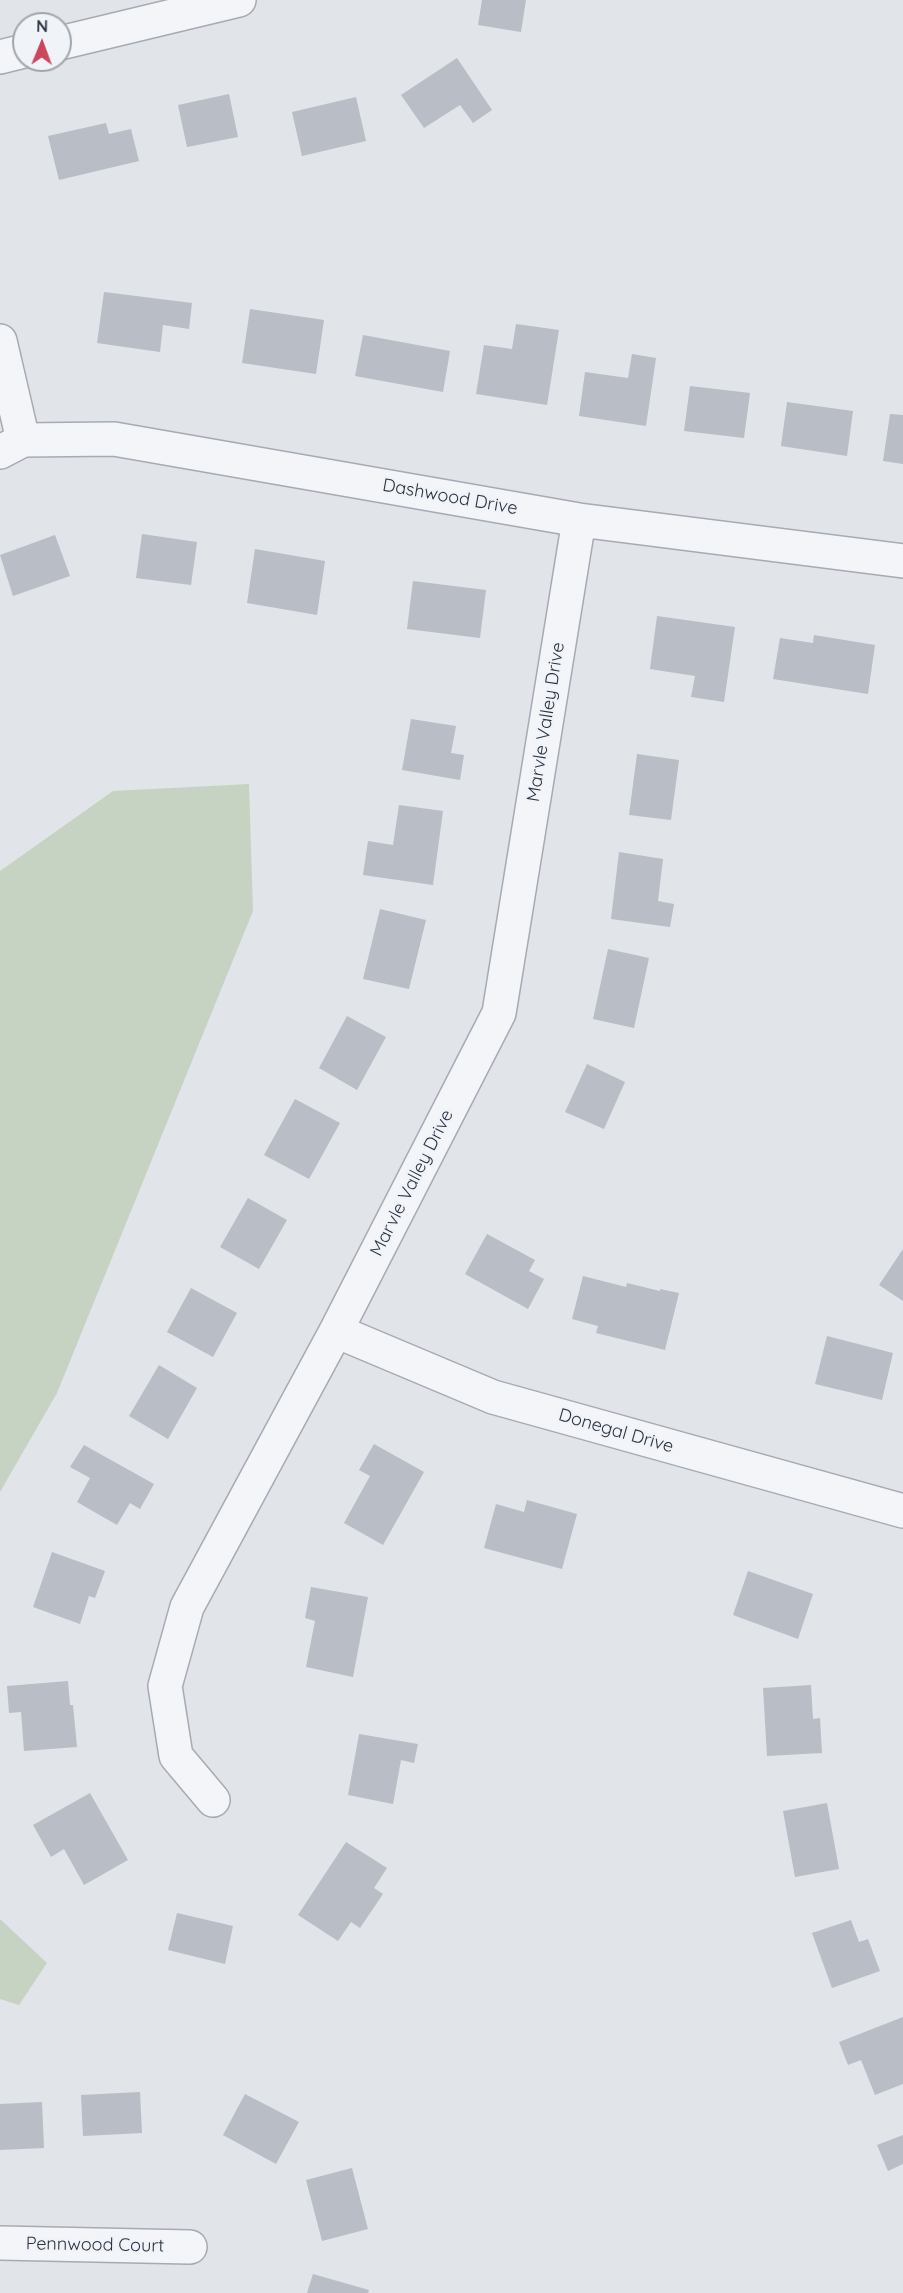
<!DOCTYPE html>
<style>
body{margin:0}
#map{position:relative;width:903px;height:2293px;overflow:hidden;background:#e1e4e9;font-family:Quicksand,sans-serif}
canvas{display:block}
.north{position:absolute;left:12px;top:12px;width:60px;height:60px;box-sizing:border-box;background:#f0f3f7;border:2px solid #a0a6ae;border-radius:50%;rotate:1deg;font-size:16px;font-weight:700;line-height:24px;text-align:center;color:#293241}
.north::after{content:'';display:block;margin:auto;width:21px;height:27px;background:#cd475a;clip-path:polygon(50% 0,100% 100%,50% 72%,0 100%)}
</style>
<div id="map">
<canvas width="903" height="2293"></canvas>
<div class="north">N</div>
</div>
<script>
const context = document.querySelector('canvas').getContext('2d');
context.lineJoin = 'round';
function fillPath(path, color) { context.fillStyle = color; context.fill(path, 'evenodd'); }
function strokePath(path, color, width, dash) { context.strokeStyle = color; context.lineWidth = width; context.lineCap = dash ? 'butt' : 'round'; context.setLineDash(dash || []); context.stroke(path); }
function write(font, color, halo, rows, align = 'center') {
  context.font = font + ' Quicksand,sans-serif'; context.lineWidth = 4.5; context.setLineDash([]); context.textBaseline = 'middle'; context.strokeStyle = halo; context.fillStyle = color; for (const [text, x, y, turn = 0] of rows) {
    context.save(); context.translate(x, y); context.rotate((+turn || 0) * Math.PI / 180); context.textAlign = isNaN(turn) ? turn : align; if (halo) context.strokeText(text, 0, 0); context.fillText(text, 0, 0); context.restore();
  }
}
const green = new Path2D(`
 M249,784L253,911L57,1393L0,1492V871L113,791Z
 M0,1919L47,1963L19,2005L0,1999Z`);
const building = new Path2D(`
 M482,0H526L521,32L478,25Z
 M457,58L492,110L473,123L460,105L424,128L401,95Z
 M229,94L238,137L187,147L178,105Z
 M356,97L366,141L302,156L292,112Z
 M106,123L109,134L131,129L139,161L59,180L48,136Z
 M104,292L192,303L189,329L163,325L160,352L97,343Z
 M250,309L324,320L316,374L242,363Z
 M516,324L559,330L547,405L476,394L484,345L512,349Z
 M363,335L450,351L443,392L355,376Z
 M632,354L656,358L646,426L579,416L585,372L628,378Z
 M690,386L750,393L744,438L684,431Z
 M787,402L853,411L847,456L781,446Z
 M890,414L903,415V464L883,461Z
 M142,534L197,542L191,585L136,578Z
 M55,535L70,576L13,596L0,555Z
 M255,549L325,561L317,615L247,603Z
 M413,581L486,590L480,638L407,629Z
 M657,616L735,627L724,702L691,697L695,676L650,669Z
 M814,635L875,645L868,694L773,679L780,638L813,643Z
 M411,719L456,726L451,753L464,755L460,780L402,770Z
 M637,754L679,760L671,820L629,815Z
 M399,805L443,811L433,885L363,875L368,841L393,845Z
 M619,852L663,859L658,901L674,904L670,927L611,919Z
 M380,909L426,920L409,989L363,979Z
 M608,949L649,958L634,1028L593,1019Z
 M347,1016L386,1037L357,1090L319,1068Z
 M587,1064L625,1082L604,1129L565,1112Z
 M295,1099L340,1123L309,1179L264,1155Z
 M248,1198L287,1220L259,1269L220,1247Z
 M487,1234L535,1260L529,1271L544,1279L528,1309L465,1274Z
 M903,1249V1301L879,1285Z
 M583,1276L626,1287L627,1283L660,1291V1289L679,1293L665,1350L596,1333L598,1326L572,1319Z
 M191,1288L237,1313L213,1357L167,1332Z
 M827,1336L893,1353L882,1400L815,1384Z
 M159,1365L197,1388L168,1439L129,1416Z
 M374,1444L424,1472L383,1545L344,1523L370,1476L359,1470Z
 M84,1445L154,1484L140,1509L130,1503L117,1525L77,1502L90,1478L70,1467Z
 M527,1500L577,1514L562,1569L484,1548L496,1504L524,1512Z
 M52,1552L105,1571L95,1598L89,1596L80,1624L33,1607Z
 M748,1571L813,1594L798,1639L733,1615Z
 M311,1587L368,1597L353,1677L306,1667L315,1621L305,1618Z
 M68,1681L70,1705H73L77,1747L24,1751L21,1712L9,1713L7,1686Z
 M811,1685L813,1719L820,1718L822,1753L767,1756L763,1688Z
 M359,1734L418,1744L414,1763L401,1760L393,1804L348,1795Z
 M90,1793L128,1860L84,1885L64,1849L51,1857L33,1825Z
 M827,1803L839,1869L795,1877L783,1811Z
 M346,1842L387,1868L374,1888L383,1894L360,1928L351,1922L338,1941L298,1915Z
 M177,1913L233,1926L225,1964L168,1950Z
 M851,1920L859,1942L868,1939L880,1971L832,1988L812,1933Z
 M903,2017V2084L875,2095L861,2060L848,2065L839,2042Z
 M140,2092L142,2133L83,2136L81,2095Z
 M245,2094L299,2122L276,2164L223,2135Z
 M42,2102L44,2148L0,2150V2104Z
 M903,2135V2164L888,2171L877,2145Z
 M352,2168L368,2229L322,2241L306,2180Z
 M313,2274L369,2290L368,2293H307Z`);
const street = new Path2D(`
 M60,43L239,0
 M0,57L24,51
 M0,341L23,440
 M0,452L23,440L114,439L579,520L903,561
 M336,1331L493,1397L903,1511
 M213,1800L176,1756L165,1686L187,1607L336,1331L499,1013L579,520
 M0,2243L190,2247`);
const streetNames = [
 ["Dashwood Drive",450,497,10],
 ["Marvle Valley Drive",546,722,-81],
 ["Marvle Valley Drive",412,1183,-63],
 ["Donegal Drive",616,1431,16],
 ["Pennwood Court",95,2245,1]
];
fillPath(green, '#c6d3c2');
fillPath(building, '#b8bdc6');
strokePath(street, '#a6abb3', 36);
strokePath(street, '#f3f5f8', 33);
write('18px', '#293241', '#f0f3f7', streetNames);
</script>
